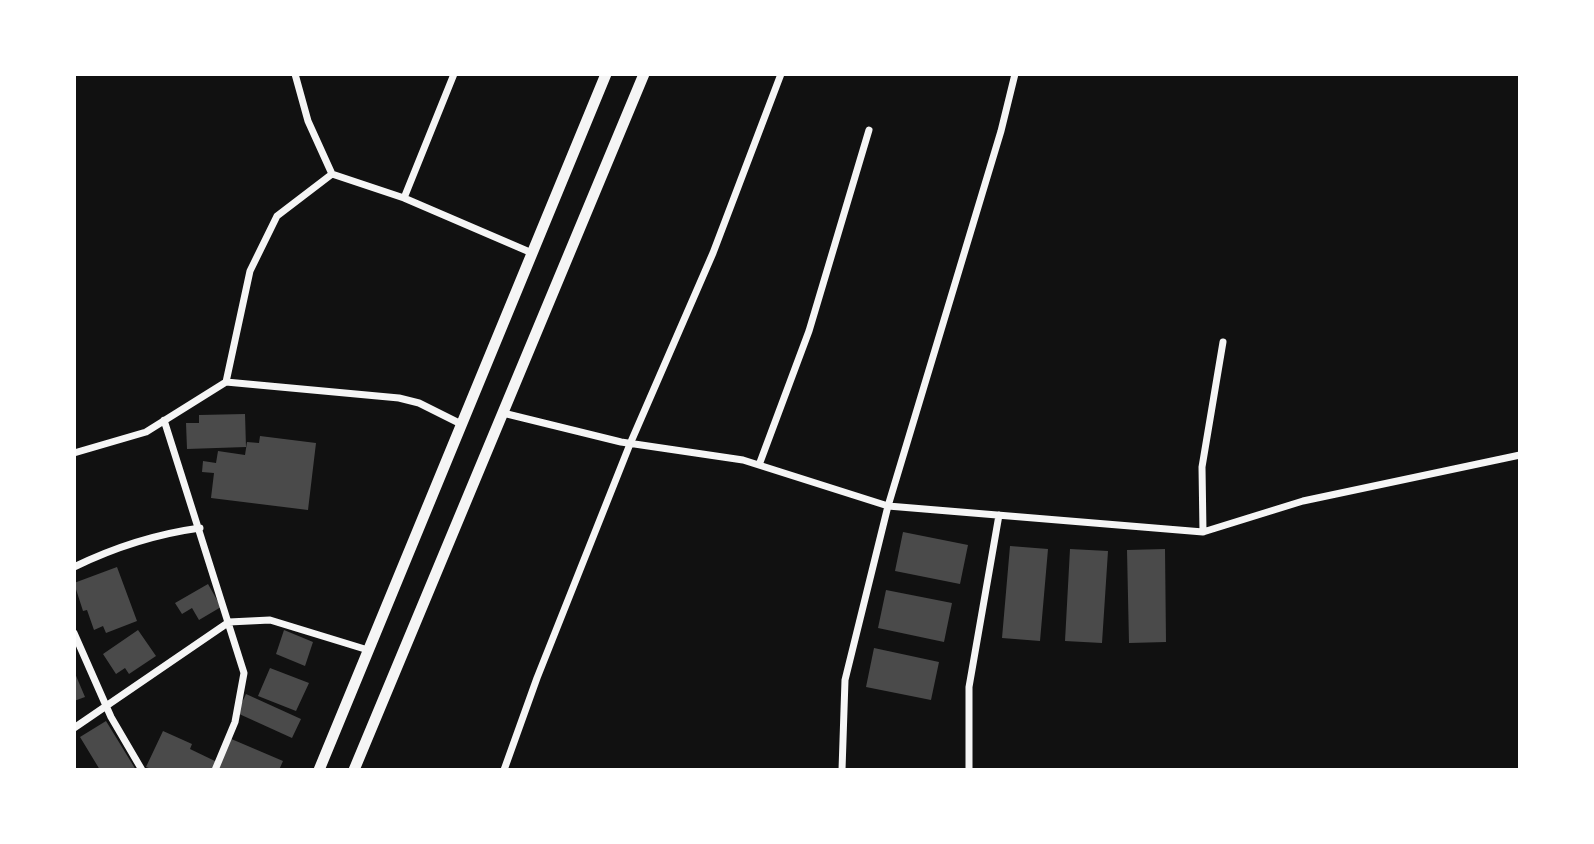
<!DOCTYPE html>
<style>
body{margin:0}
#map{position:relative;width:1594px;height:844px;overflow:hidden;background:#111;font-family:Arial,sans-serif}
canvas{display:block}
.frame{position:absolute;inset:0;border:76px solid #fff;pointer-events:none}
</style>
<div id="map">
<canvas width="1594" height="844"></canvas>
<div class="frame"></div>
</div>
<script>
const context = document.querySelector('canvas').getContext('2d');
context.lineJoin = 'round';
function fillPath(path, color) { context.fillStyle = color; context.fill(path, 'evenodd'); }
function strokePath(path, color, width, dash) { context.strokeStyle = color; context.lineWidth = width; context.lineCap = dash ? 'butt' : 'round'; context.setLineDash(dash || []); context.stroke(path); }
const building = new Path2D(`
 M245,414L246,447L187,449L186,423H199V415Z
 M260,436L316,443L308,510L211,498L214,473L202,472L203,461L216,463L218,451L245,455L247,442L259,443Z
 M903,532L968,545L960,584L895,571Z
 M1010,546L1048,549L1040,641L1002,638Z
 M1070,549L1108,551L1102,643L1065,641Z
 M1165,549L1166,642L1129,643L1127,550Z
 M117,567L137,621L106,633L103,626L94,630L87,610L83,611L74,583Z
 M208,584L221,607L199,620L192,608L182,614L175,603Z
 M886,590L952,603L944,642L878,628Z
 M138,630L156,656L129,674L125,668L116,674L103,654Z
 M284,630L313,642L305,666L276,654Z
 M874,648L939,662L931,700L866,687Z
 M270,668L309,683L296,711L258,696Z
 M74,671L85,697L74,701Z
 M246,694L301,719L292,738L237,713Z
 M106,721L136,770H100L80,737Z
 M163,731L192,744L190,749L217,762L213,770H154L146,767Z
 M229,738L283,761L279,770H215Z`);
const minor = new Path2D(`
 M295,74L308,121L332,174L404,198L532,253
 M404,198L454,74
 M226,382L399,398L419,403L461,424
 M503,413L621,442L743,460L888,506L1203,532L1303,501L1520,455
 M164,420L244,673L235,722L215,770
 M74,453L146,432L226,382L250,271L277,216L332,174
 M759,465L809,331L869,130
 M1203,532L1202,467L1223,342
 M74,567C113,548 156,534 200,528
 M74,633L111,717L142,770
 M74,728L229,622L270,620L368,650
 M504,770L537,678L630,444L713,253L781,74
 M842,770L845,680L888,506L1001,131L1015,74
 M969,770V687L999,515`);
const trunk = new Path2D(`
 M319,770L606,74
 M354,770L644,74`);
fillPath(building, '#4a4a4a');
strokePath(minor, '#f5f5f5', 7);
strokePath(trunk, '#f5f5f5', 11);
</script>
